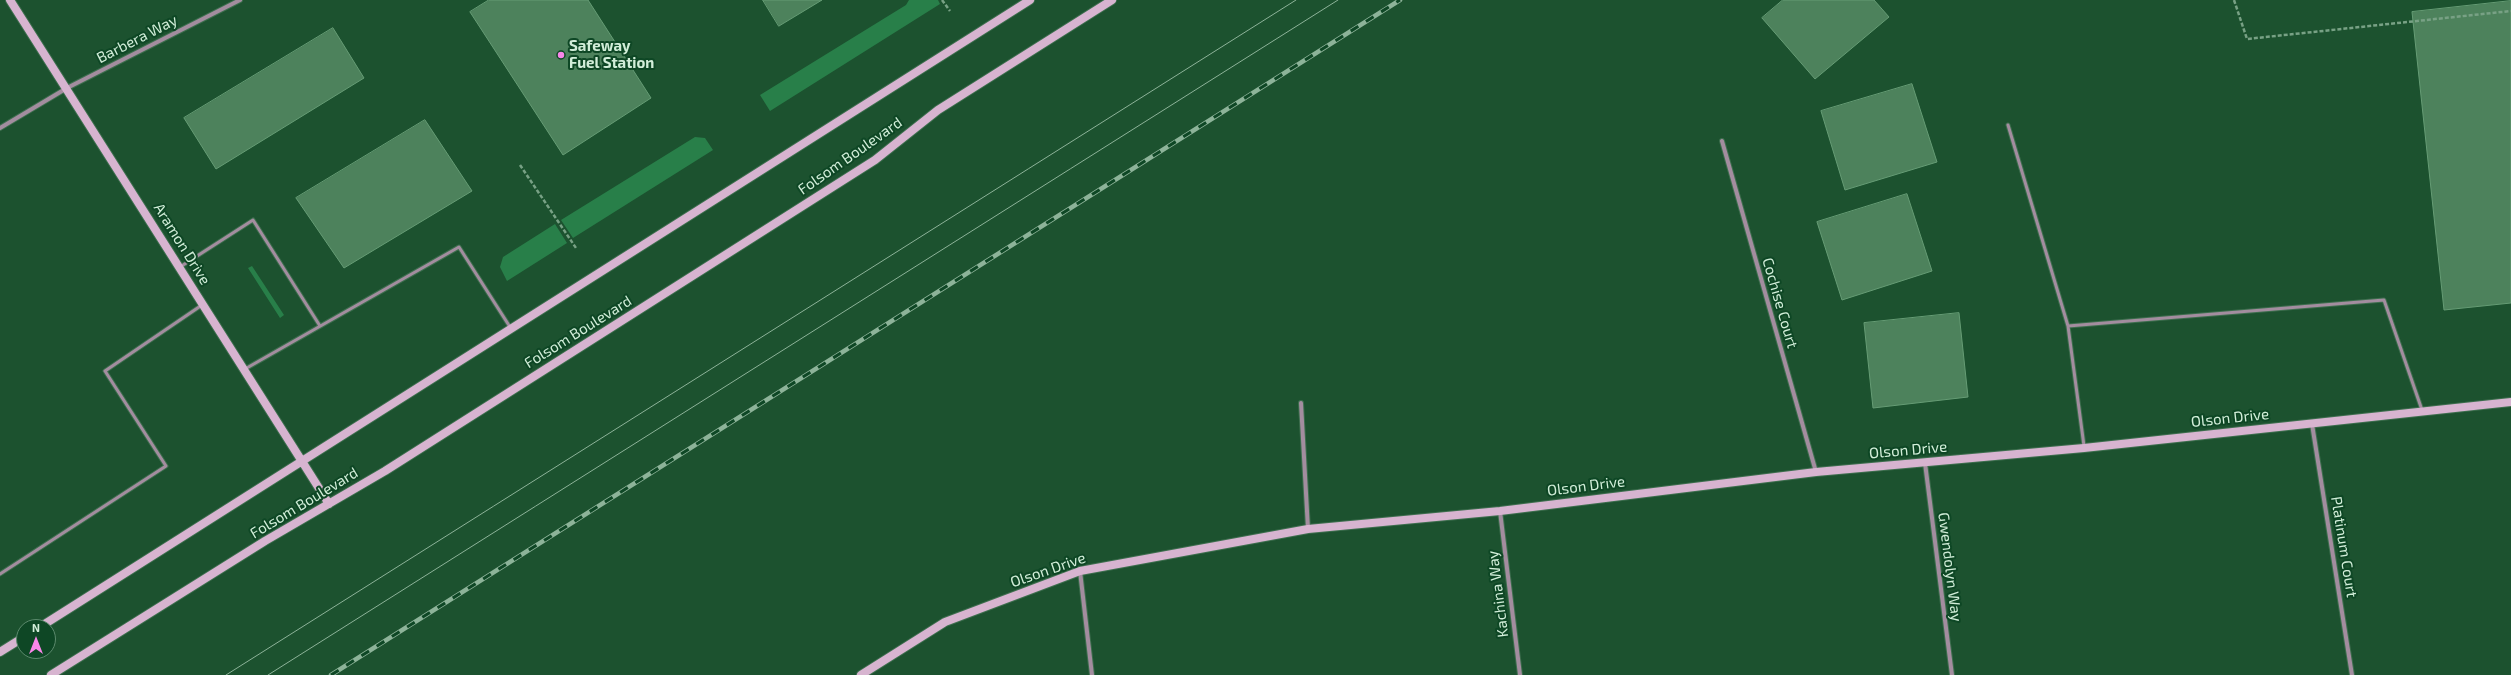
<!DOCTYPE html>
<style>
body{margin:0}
#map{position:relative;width:2511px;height:675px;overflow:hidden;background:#1c522f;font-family:"Exo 2",sans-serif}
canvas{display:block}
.north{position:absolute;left:16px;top:619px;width:40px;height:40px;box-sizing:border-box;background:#0e4725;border:1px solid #5c8a6d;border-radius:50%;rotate:0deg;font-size:11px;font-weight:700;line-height:16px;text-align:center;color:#d2eed9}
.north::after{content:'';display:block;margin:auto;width:14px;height:18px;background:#f987e9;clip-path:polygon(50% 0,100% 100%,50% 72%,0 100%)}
</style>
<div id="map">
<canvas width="2511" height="675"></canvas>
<div class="north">N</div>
</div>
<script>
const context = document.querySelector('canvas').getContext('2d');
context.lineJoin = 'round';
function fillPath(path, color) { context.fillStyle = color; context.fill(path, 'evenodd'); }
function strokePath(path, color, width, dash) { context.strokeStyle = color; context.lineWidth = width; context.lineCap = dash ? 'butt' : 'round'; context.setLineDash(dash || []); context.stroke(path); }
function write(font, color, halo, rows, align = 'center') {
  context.font = font + ' "Exo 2",sans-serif'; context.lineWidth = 4; context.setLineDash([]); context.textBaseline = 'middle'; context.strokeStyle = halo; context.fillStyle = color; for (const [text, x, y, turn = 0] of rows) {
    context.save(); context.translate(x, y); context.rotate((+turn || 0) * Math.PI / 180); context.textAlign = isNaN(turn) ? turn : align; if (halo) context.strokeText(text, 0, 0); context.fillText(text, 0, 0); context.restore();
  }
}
const green = new Path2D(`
 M909,0H938L940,4L770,111L760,95L906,5Z
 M695,137L705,138L713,150L573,238L561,220Z
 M555,224L567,243L507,281L500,267L503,257Z
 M252,266L284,315L280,318L248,268Z`);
const building = new Path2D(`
 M489,0H588L651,98L563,155L470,12Z
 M763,0H822L779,26Z
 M1783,0H1874L1889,17L1815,79L1762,18Z
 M2511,1V303L2444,310L2412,12Z
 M333,28L364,78L216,169L184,118Z
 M1912,84L1937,162L1845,190L1821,111Z
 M425,120L472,191L344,268L296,198Z
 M1907,194L1932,271L1842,300L1817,222Z
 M1959,313L1968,397L1873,408L1864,323Z`);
const path = new Path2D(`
 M942,0L950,11
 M2234,0L2247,39L2511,11
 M520,165L576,248`);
const lane = new Path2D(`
 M2008,125L2068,326
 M180,267L253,220L320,326
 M245,369L459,247L510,327
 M2084,446L2068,326L2384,300L2422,410
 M0,574L166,466L105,371L202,305`);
const street = new Path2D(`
 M0,128L67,88L240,0
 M1722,141L1816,472
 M1301,403L1308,529
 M2312,424L2352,675
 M1925,463L1952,675
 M1500,511L1520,675
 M1080,571L1092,675`);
const secondary = new Path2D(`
 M10,0L329,504
 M40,627L1030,0
 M0,652L24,637
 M51,675L265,541L385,471L875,160L938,110L1112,0
 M861,675L945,622L1080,571L1308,529L1500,511L1816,472L2084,448L2511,402`);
const tram = new Path2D(`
 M226,675L1296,0
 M268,675L1338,0`);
const rail = new Path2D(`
 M331,675L1400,0`);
const markers = [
 [561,55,4,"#f987e9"]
];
const streetNames = [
 ["Barbera Way",137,39,-27],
 ["Folsom Boulevard",850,156,-35],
 ["Aramon Drive",182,244,58],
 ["Cochise Court",1780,303,74],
 ["Folsom Boulevard",578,332,-32],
 ["Olson Drive",2230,418,-6],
 ["Olson Drive",1908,450,-5],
 ["Olson Drive",1586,486,-7],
 ["Folsom Boulevard",304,503,-31],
 ["Platinum Court",2344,547,81],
 ["Gwendolyn Way",1950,567,83],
 ["Olson Drive",1048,570,-19],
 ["Kachina Way",1498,594,-97]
];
const poiNames = [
 ["Safeway",569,46],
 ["Fuel Station",569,63]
];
fillPath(green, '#287f49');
fillPath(building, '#4d825c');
strokePath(building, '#669c75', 1);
strokePath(lane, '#3d6e4e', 5);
strokePath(street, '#3d6e4e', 6);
strokePath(secondary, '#3d6e4e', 10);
strokePath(path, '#78a185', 2.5, [4, 2]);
strokePath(lane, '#a38d9f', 3);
strokePath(street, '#a38d9f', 4);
strokePath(secondary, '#d7b4d0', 8);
strokePath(tram, '#8db399', 1);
strokePath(rail, '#8db399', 4.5);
strokePath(rail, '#0e4725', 3, [9]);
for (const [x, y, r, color] of markers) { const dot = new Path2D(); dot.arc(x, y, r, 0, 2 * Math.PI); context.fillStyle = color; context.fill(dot); strokePath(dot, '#0e4725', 1.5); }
write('15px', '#d2eed9', '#0e4725', streetNames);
write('bold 15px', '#d2eed9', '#0e4725', poiNames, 'left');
</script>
